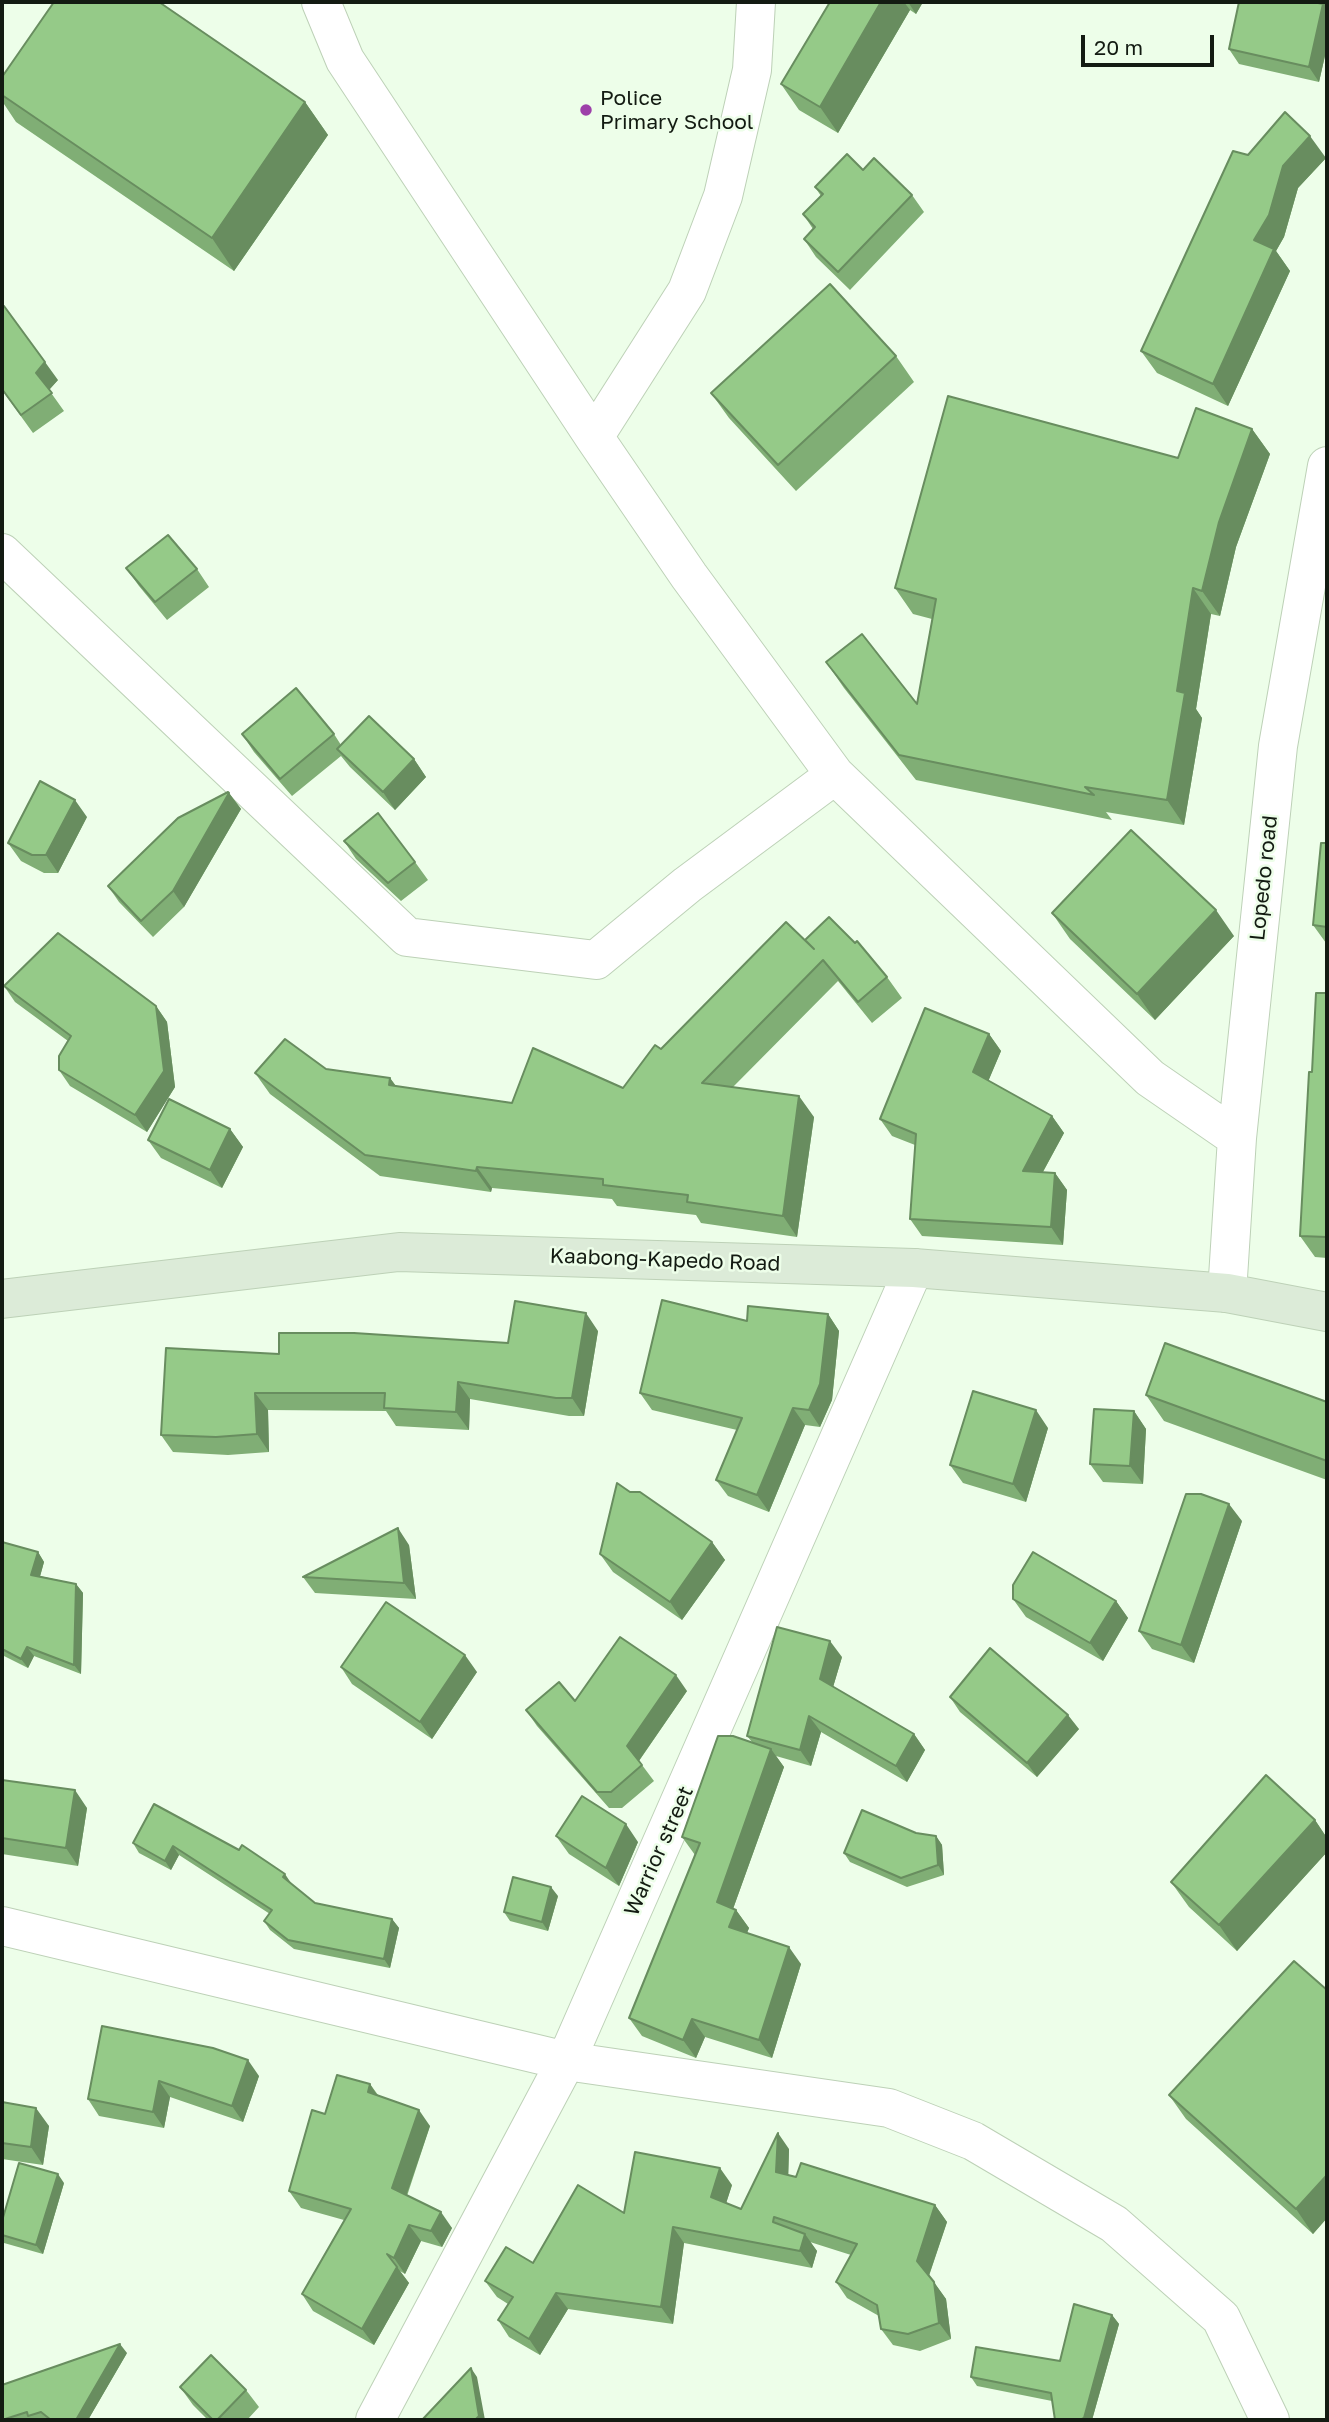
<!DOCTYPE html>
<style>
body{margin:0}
#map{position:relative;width:1329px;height:2422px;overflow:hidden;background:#edfee9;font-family:"Golos Text",sans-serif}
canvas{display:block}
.frame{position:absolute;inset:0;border:4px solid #131b12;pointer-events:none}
.scale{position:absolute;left:1081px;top:35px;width:133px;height:32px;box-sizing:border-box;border:4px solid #131b12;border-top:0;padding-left:9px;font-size:21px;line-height:24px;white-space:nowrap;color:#131b12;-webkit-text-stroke:5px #edfee9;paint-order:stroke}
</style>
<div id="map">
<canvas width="1329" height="2422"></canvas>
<div class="frame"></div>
<div class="scale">20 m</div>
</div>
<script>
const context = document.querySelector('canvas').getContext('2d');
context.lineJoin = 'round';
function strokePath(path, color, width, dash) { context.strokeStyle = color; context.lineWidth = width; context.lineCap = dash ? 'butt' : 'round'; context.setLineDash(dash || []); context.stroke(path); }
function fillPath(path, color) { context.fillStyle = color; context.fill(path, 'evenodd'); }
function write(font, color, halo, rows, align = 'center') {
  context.font = font + ' "Golos Text",sans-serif'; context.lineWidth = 5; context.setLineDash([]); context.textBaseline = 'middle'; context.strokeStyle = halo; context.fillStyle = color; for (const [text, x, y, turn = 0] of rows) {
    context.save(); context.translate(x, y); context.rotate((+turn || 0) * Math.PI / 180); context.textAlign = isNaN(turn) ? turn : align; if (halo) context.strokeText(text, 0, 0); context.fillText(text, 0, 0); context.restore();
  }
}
const minor = new Path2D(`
 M321,2L345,60L594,437L689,576L835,775L1150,1078L1237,1138
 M594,437L687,291L723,196L752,70L756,2
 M2,553L407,937L596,960L687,885L835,775
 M1227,1293L1237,1138L1278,746L1327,466
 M2,1926L566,2061L889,2108L973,2141L1114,2224L1221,2318L1270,2420
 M375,2420L566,2061L914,1268`);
const secondary = new Path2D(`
 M2,1299L399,1252L914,1268L1227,1293L1327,1312`);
const wall = new Path2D(`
 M830,2H923L916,14L910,10L838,133L799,110L781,84Z
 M1327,2V47L1319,82L1239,64L1229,49Z
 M2,77L305,102L328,135L234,271L16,122L2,101Z
 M1248,155L1326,158L1298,188L1284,237L1276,251L1290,271L1228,406L1157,373L1141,351Z
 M815,187L912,195L924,212L850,290L816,257L804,239L813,229L803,214L821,196Z
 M896,356L914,382L796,491L729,418L711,393Z
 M58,380L49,390L64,411L33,433L2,390Z
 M1252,429L1270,454L1236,547L1220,616L1211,614L1196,709L1202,718L1184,825L1106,812L1112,820L916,780L844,688L826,662L917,704L932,619L913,614L895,588L1178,458Z
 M126,568L197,569L209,587L167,620L139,586Z
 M242,734H334L341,745L414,759L426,777L395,810L350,767L341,756L292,796L254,752Z
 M229,793L241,809L184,907L153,937L119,902L108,886Z
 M87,817L58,873H44L21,861L8,843Z
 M344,841L415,862L428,880L401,901L356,859Z
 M1327,843V943H1326L1313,925Z
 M1052,913L1234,936L1155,1020L1070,939Z
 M809,945L887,977L902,998L872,1023L838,981L733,1087L814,1117L797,1237L701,1223L696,1215L617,1206L612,1199L492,1188L491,1192L380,1176L270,1094L255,1073L326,1069L390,1078L396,1086L512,1103L623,1088L661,1049Z
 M4,986L156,1006L167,1022L175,1087L147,1132L70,1086L59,1070L68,1041L15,1002Z
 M1327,993V1258L1315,1257L1300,1236L1312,1072Z
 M989,1034L1001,1051L988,1081L1052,1116L1064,1133L1043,1172L1055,1173L1067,1190L1063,1245L922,1236L910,1219L915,1145L892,1136L880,1119Z
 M230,1129L243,1147L222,1188L161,1158L148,1140Z
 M828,1314L839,1331L832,1400L820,1427L805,1425L769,1512L728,1496L716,1480L737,1430L652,1410L640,1393L747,1321Z
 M598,1331L584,1416H569L470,1399L469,1430L396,1426L386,1411L268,1410L269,1452L228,1455L173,1452L161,1435L279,1354L508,1343Z
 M1146,1395L1327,1402V1480L1164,1421Z
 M1134,1411L1146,1429L1143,1484L1103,1482L1090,1464Z
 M1048,1428L1026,1502L963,1483L950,1465Z
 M630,1492L712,1542L725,1560L682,1620L613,1572L600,1554Z
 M1242,1521L1194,1663L1152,1649L1139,1631Z
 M2,1542L38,1552L44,1562L40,1576L76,1584L83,1593L81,1674L34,1656L28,1668L2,1655Z
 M409,1545L416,1599L315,1593L303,1577Z
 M1013,1599L1116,1601L1128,1618L1103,1661L1026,1617Z
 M842,1657L833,1687L914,1734L925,1750L907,1782L821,1732L811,1766L776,1756L784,1767L733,1909L736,1910L749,1928L747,1933L801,1964L772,2058L705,2037L696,2058L642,2036L629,2018L695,1855L682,1837L752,1742L747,1736Z
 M341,1667L477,1672L432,1739L352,1684Z
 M687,1691L639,1761L654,1781L622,1808H609L537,1726L526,1710L575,1701Z
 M950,1697L1079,1729L1037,1777L960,1712Z
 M2,1785L87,1808L78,1866L2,1854Z
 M154,1804L291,1883V1884L315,1903L392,1919L399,1928L390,1968L294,1949L270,1930L264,1921L270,1914L179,1855L171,1870L139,1853L133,1843Z
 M1315,1820L1327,1838V1852L1237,1951L1189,1907L1171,1882Z
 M916,1833L936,1836L942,1845L944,1875L907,1887L850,1862L844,1853Z
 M556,1836L638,1842L619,1886L569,1854Z
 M558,1896L548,1931L510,1921L504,1912Z
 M1327,1990V2218L1313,2234L1186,2119L1169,2095Z
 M102,2026L259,2076L243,2122L170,2097L164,2128L99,2116L88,2099Z
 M370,2084L378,2095L430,2126L407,2196L452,2228L442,2247L421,2241L405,2274L400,2271L409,2283L374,2345L313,2311L302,2294L344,2220L301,2208L289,2191L325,2114Z
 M2,2102L49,2126L43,2165L2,2159Z
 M789,2149L788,2175L935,2205L947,2222L929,2276L946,2299L951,2339L920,2351L893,2345L881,2329L879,2316L847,2298L836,2282L851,2255L810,2242L817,2251L812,2268L684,2243L673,2324L568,2309L540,2355L509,2337L498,2320L508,2304L497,2297L485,2281L533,2263L624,2213L732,2185L726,2203L741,2209Z
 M64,2183L43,2254L4,2243L2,2239V2221Z
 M1112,2315L1119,2324L1092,2420H1055L1052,2401L977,2386L971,2377L1060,2361Z
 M127,2353L88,2420H2Z
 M180,2387L246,2390L259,2407L247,2420H208L193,2405Z`);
const shadedWall = new Path2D(`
 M881,2H904L910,10L838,133L820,107Z
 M908,2H923L916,14Z
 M1313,2H1327V47L1319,82L1309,67Z
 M305,102L328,135L234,271L212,238Z
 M1310,136L1326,158L1298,188L1284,237L1276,251L1290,271L1228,406L1213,384L1254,240L1283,166Z
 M45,362L58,380L48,391L36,373Z
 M1252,429L1270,454L1236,547L1220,616L1202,591L1219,522Z
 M1193,588L1211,614L1196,709L1202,718L1184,825L1167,800L1177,691Z
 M414,759L426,777L395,810L383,792Z
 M229,793L241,809L184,907L173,891Z
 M75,800L87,817L58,873L46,855Z
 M1216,910L1234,936L1155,1020L1137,994Z
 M156,1006L167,1022L175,1087L147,1132L135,1115Z
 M989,1034L1001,1051L985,1089L973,1072Z
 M390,1078L405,1099L389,1085Z
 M799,1096L814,1117L797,1237L783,1216Z
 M1052,1116L1064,1133L1034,1188L1023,1171Z
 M230,1129L243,1147L222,1188L210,1170Z
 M477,1167L492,1188L491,1192L476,1171Z
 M1055,1173L1067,1190L1063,1245L1051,1227Z
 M586,1313L598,1331L584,1416L572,1398Z
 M828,1314L839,1331L832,1400L820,1427L809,1410Z
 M458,1382L470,1399L469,1430L456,1412Z
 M255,1393L268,1410L269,1452L257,1434Z
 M793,1408L805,1425L769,1512L757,1495Z
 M1036,1410L1048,1428L1026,1502L1013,1484Z
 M1134,1411L1146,1429L1143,1484L1130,1466Z
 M1229,1504L1242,1521L1194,1663L1181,1645Z
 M398,1528L409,1545L416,1599L404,1583Z
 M712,1542L725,1560L682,1620L670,1602Z
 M38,1552L44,1562L38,1584L31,1575Z
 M76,1584L83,1593L81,1674L74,1665Z
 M1116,1601L1128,1618L1103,1661L1090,1643Z
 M830,1641L842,1657L831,1694L820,1679Z
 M27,1647L34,1656L28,1668L21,1659Z
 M465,1655L477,1672L432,1739L420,1722Z
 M676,1675L687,1691L638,1762L627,1746Z
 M1068,1715L1079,1729L1037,1777L1027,1763Z
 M809,1716L821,1732L811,1766L800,1750Z
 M914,1734L925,1750L907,1782L896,1766Z
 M771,1749L784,1767L729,1920L717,1902Z
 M75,1790L87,1808L78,1866L66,1848Z
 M1315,1820L1327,1838V1852L1237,1951L1219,1925Z
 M626,1824L638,1842L619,1886L606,1868Z
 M936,1836L942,1845L944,1875L938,1865Z
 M173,1846L179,1855L171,1870L165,1861Z
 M285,1874L291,1883L289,1886L283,1877Z
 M551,1887L558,1896L548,1931L542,1922Z
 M736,1910L749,1928L742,1945L729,1927Z
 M392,1919L399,1928L390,1968L384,1959Z
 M789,1947L801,1964L772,2058L759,2040Z
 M692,2019L705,2037L696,2058L683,2040Z
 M248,2060L259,2076L243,2122L232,2106Z
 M159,2081L170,2097L164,2128L153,2112Z
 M370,2084L381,2101L368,2092Z
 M36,2108L49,2126L43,2165L31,2147Z
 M419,2110L430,2126L403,2205L392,2188Z
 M778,2133L789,2149L788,2188L776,2172Z
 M720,2168L732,2185L723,2213L711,2197Z
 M58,2174L64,2183L43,2254L36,2245Z
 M1327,2175V2218L1313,2234L1296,2209Z
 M935,2205L947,2222L928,2278L917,2261Z
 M441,2212L452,2228L442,2247L431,2231Z
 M409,2225L421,2241L405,2274L394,2258Z
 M673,2227L684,2243L673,2324L661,2307Z
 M805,2234L817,2251L812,2268L800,2251Z
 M397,2267L409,2283L374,2345L362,2329Z
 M934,2282L946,2299L951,2339L939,2323Z
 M556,2293L568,2309L540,2355L529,2339Z
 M1112,2315L1119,2324L1092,2420H1085L1084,2418Z
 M120,2344L127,2353L88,2420H76Z
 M471,2368L477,2377L485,2420H475Z`);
const building = new Path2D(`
 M54,2H159L305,102L212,238L2,95V77Z
 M830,2H881L820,107L781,84Z
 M1239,2H1313L1323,4L1309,67L1229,49Z
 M1285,112L1310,136L1283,166L1269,215L1254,240L1274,249L1213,384L1141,351L1233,151L1248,155Z
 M847,154L863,170L874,158L912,195L838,272L804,239L815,227L803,214L823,194L815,187Z
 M830,284L896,356L778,465L711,393Z
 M4,306L45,362L36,373L52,393L21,415L2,389V308Z
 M948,396L1178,458L1196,408L1252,429L1219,522L1202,591L1193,588L1177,691L1185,693L1167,800L1085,787L1094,795L899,755L826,662L862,634L917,704L936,599L895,588Z
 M168,535L197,569L155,602L126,568Z
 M296,688L334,734L280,779L242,734Z
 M369,716L414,759L383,792L337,749Z
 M40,781L75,800L46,855H32L8,843Z
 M228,792L229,793L173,891L141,921L108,886L178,818Z
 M378,813L415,862L388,883L344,841Z
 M1131,830L1216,910L1137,994L1052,913Z
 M1321,843H1327V927L1313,925Z
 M829,917L855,943L857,941L887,977L858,1002L823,960L702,1083L799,1096L783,1216L687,1202L688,1195L603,1185V1179L477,1167L476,1171L365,1155L255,1073L285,1039L326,1069L390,1078L389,1085L512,1103L533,1048L623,1088L655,1045L661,1049L786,922L814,949L805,940Z
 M58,933L156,1006L164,1071L135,1115L59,1070V1056L71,1036L4,986Z
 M1316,993H1327V1237L1300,1236L1309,1072H1312Z
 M925,1008L989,1034L973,1072L1052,1116L1023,1171L1055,1173L1051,1227L910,1219L916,1134L880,1119Z
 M169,1099L230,1129L210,1170L148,1140Z
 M662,1300L747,1321L748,1306L828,1314L820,1384L809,1410L793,1408L757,1495L716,1480L742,1418L640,1393Z
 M515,1301L586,1313L572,1398H556L458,1382L456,1412L384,1408L385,1393H255L257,1434L216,1437L161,1435L166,1348L279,1354V1333H354L508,1343Z
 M1165,1343L1327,1402V1461L1146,1395Z
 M973,1391L1036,1410L1013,1484L950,1465Z
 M1094,1409L1134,1411L1130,1466L1090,1464Z
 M617,1483L630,1492H640L712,1542L670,1602L600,1554Z
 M1186,1494H1201L1229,1504L1181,1645L1139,1631Z
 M398,1528L404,1583L303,1577Z
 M2,1542L38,1552L31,1575L76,1584L74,1665L27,1647L21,1659L2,1649Z
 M1033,1552L1116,1601L1090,1643L1013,1599V1585Z
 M386,1602L465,1655L420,1722L341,1667Z
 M777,1627L830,1641L820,1679L914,1734L896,1766L809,1716L800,1750L747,1736Z
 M620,1637L676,1675L627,1746L642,1765L611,1792H597L526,1710L559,1682L575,1701Z
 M990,1648L1068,1715L1027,1763L950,1697Z
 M718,1736H733L771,1749L717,1902L736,1910L729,1927L789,1947L759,2040L692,2019L683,2040L629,2018L700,1843L682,1837Z
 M1266,1775L1315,1820L1219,1925L1171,1882Z
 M2,1780L75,1790L66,1848L2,1838Z
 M582,1796L626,1824L606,1868L556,1836Z
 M154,1804L239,1850L242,1845L285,1874L283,1877L315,1903L392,1919L384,1959L288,1940L264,1921L272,1910L173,1846L165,1861L133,1843Z
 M862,1810L916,1833L936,1836L938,1865L901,1878L844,1853Z
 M513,1877L551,1887L542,1922L504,1912Z
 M1294,1961L1327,1990V2175L1296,2209L1169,2095Z
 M102,2026L213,2048L248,2060L232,2106L159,2081L153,2112L88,2099Z
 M337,2075L370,2084L368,2092L419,2110L392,2188L441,2212L431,2231L409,2225L394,2258L387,2254L397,2267L362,2329L302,2294L351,2209L289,2191L312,2110L325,2114Z
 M2,2102L36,2108L31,2147L2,2143Z
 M778,2133L776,2172L796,2177L801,2163L935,2205L917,2261L934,2282L939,2323L908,2334L881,2329L877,2305L836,2282L857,2244L774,2217L773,2222L805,2234L800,2251L673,2227L661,2307L556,2293L529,2339L498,2320L513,2297L485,2281L506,2247L533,2263L578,2185L624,2213L635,2152L720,2168L711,2197L741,2209Z
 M19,2163L58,2174L36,2245L2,2235V2221Z
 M1074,2304L1112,2315L1084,2418L1080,2420H1055L1051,2393L971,2377L976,2347L1060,2361Z
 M120,2344L76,2420H51L41,2412L28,2416L27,2412L2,2420V2385Z
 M211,2355L246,2390L217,2420H213L180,2387Z
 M471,2368L479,2416L475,2420H422Z`);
const markers = [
 [586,110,7,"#9d40a9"]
];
const poiNames = [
 ["Police",600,98],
 ["Primary School",600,122]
];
const streetNames = [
 ["Lopedo road",1264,878,-84],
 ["Kaabong-Kapedo Road",665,1260,2],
 ["Warrior street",659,1851,-66]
];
strokePath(minor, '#bdd1b7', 40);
strokePath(secondary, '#bdd1b7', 40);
strokePath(minor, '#fff', 38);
strokePath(secondary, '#dcebd8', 38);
fillPath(wall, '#80ae75');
fillPath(shadedWall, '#688d5f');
fillPath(building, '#95ca88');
strokePath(building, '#688d5f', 2);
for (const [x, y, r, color] of markers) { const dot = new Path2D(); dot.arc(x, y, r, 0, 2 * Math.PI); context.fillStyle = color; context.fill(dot); strokePath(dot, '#edfee9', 2.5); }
write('21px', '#131b12', '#edfee9', poiNames, 'left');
write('21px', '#131b12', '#edfee9', streetNames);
</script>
